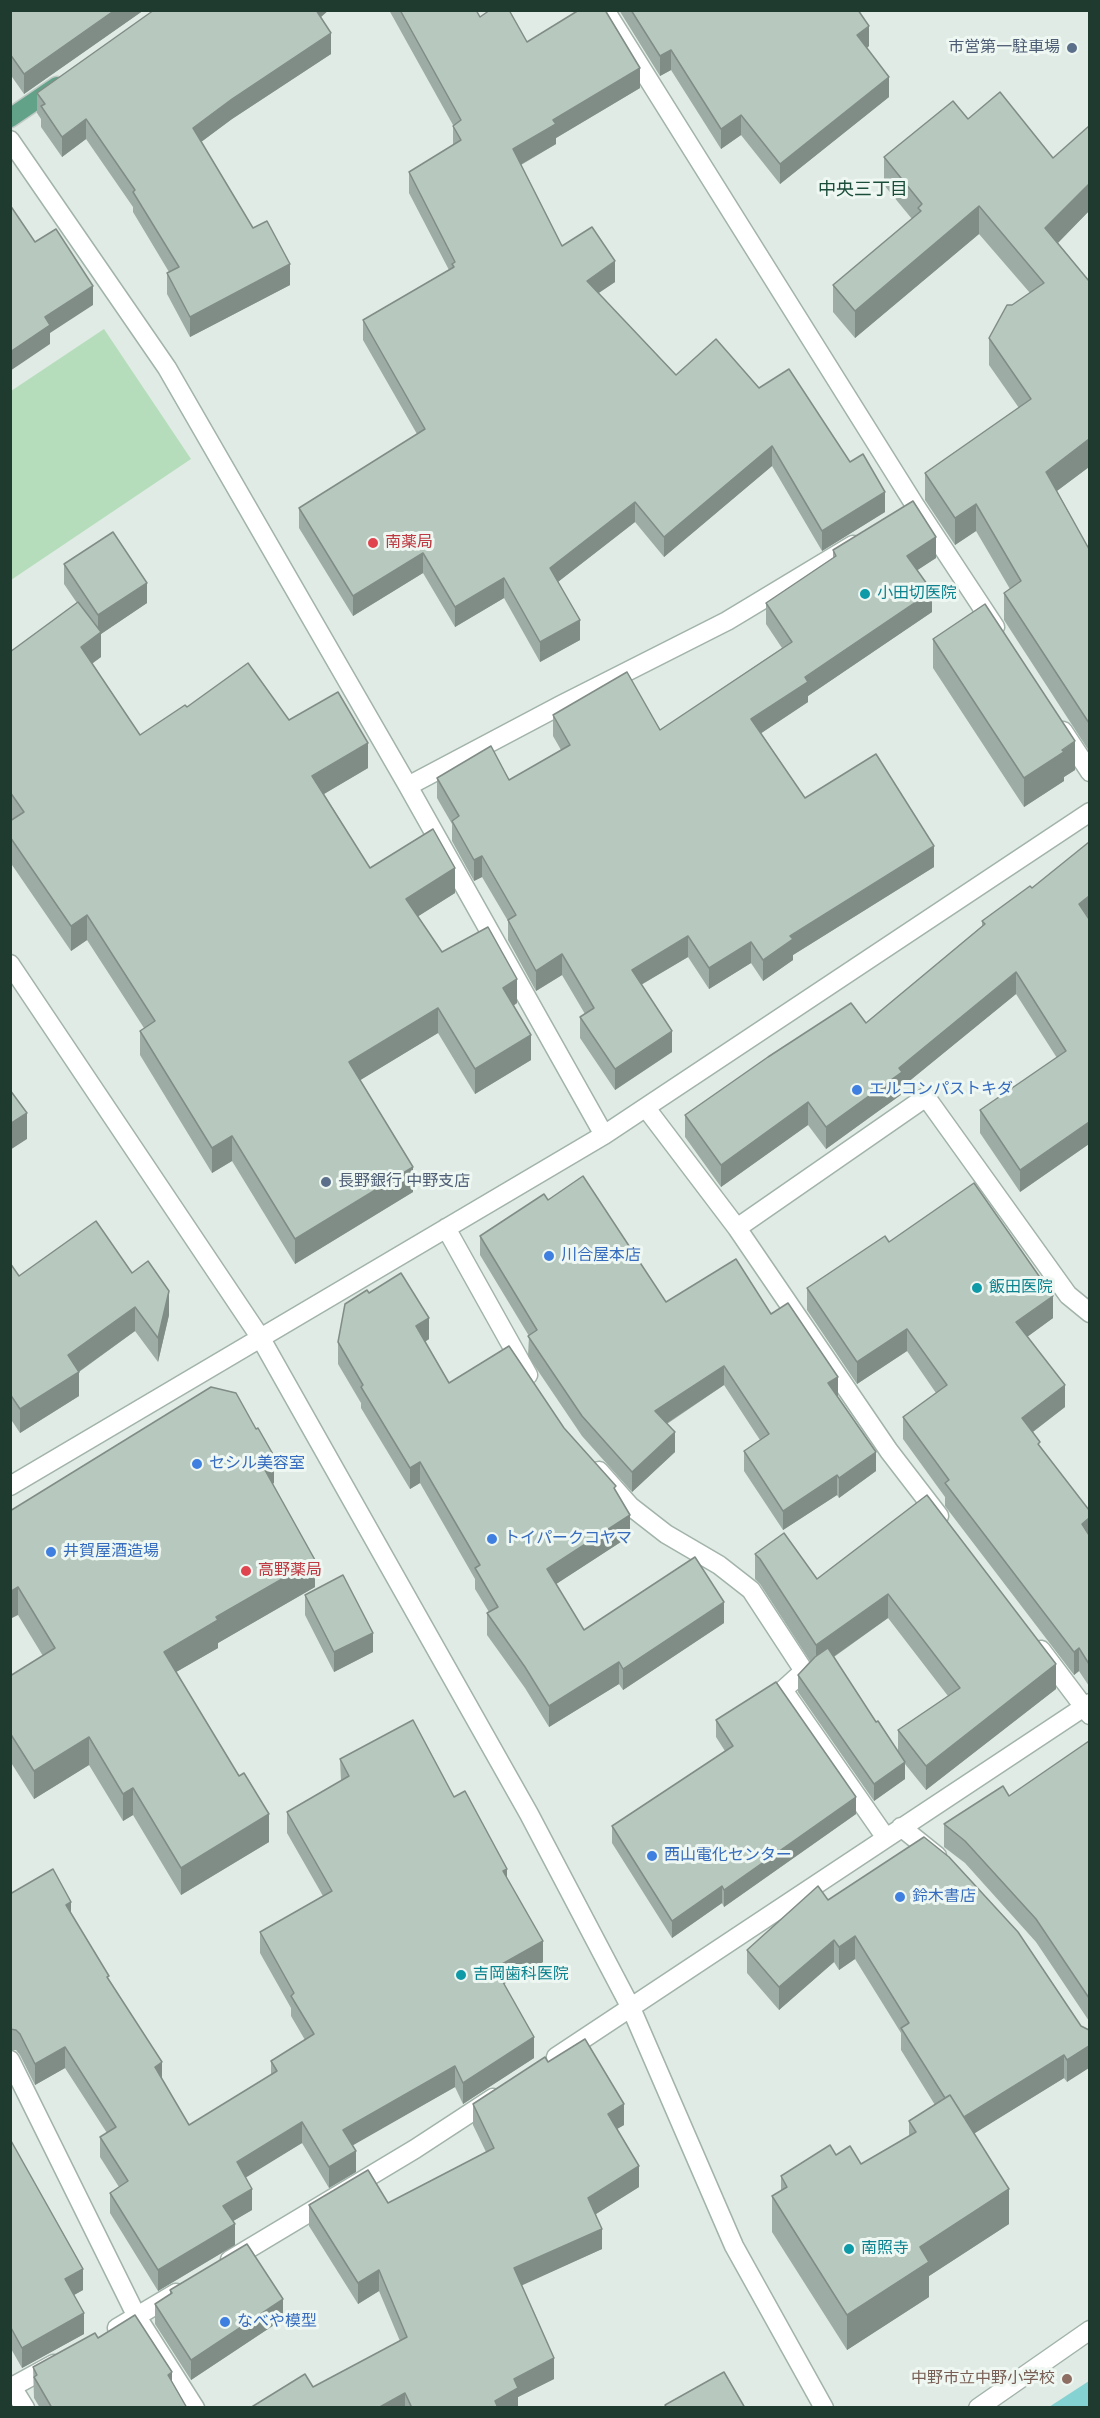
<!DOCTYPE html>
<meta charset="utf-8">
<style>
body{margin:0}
#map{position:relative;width:1100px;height:2418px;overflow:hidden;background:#dfebe4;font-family:"Fira Sans",sans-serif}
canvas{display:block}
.frame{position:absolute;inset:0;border:12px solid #1f3b2f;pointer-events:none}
</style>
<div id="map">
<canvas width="1100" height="2418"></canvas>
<div class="frame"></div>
</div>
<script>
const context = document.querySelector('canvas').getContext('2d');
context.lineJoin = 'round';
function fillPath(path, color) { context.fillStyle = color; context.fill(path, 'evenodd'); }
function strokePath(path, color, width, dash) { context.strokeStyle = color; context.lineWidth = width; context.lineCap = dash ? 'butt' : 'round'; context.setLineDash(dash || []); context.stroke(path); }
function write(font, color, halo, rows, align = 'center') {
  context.font = font + ' "Fira Sans","Noto Sans JP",sans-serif'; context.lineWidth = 6; context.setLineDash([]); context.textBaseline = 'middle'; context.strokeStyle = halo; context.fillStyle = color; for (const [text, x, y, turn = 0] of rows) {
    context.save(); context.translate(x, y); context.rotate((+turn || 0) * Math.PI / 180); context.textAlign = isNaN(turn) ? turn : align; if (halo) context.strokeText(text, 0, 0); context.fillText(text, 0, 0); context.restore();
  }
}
const green = new Path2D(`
 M104,329L191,459L11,580V391Z`);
const water = new Path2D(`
 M1089,2381V2407H1049Z`);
const minor = new Path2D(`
 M605,10L916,507L995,627
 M10,140L167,368L408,786L604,1135
 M1063,731L1090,772
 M408,786L561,705L727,621L853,545
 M10,964L260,1337L529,1814L631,2008L734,2246L824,2408
 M646,1108L737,1228L889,1451L939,1516
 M446,1228L528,1375
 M737,1228L926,1097L1068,1295L1090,1313
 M599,1471L630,1506L666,1534L719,1565L751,1590L804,1671L783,1690L886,1838
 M10,1486L604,1135L1090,812
 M1041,1650L1090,1715
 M901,1827L937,1856
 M556,2057L1090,1703
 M10,2060L137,2317L195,2408
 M230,2260L415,2149L493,2098
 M117,2328L176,2293
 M12,2387L25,2408
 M10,2388L54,2364
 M978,2408L1090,2330`);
const major = new Path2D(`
 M10,118L57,86`);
const wall = new Path2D(`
 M10,10H144L24,94L10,74Z
 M389,10H476L480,17L527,42L640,88L556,138V144L521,165L562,246L615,282L598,293L676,375L759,388L850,462L885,512L822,551L772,466L664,557L635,522L558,582L580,640L540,662L504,598L455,627L423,573L353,616L299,528V508L417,434L363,340V320L449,270L409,193V172L453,145V125Z
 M619,10H858L869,46L867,48L889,97L780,184L741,135L721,149L671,70L660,76Z
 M321,18L331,54L232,119L201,142L253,228L290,285L190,337L167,294V273L169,272L133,212V207L86,139L62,157L41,127V119L37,113V93Z
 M968,119L1089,211L1058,243L1089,281V467L1057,491L1089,549V751L1004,620V593L1010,589L976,531L955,545L925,500V473L1019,408L989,365V338L1012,305L1030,293L979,234L855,338L833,312V285L912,219L884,185V157Z
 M833,550L936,558L917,570L932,612L808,696V702L761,733L805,798L934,867L793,955V960L763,981L751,963L709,989L688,957L641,985L672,1052L615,1090L580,1038V1017L585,1014L562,975L536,991L508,940V921L482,877L474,881L452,841V824L437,798V778L509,780L561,750L553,736V715L660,730L782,648L766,624V603L833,558Z
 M64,564L147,603L101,634V657L92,663L140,735L187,707L289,720L368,768L324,794L370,868L455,893L418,916L442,952L517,1003L513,1006L531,1060L475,1094L438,1033L360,1080L413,1192L295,1264L232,1161L212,1173L140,1055V1031L144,1028L87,940L71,951L10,862V821L12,820L10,817V652L77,603L64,584Z
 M933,639L1075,770L1064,777V781L1024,807L933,668Z
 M1030,886L1089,1144L1020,1192L980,1133V1110L1057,1058L1016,994L902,1087V1094L826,1149L808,1125L721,1187L685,1137V1115L866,1023L982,926V921Z
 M548,1200L666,1302L771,1314L838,1397L876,1471L839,1498L837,1495L783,1530L744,1471V1451L760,1440L724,1385L667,1424L675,1452L632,1492L582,1436L528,1356L529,1336L480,1255V1236Z
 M889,1242L1053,1318L1027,1337L1065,1407L1033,1432L1040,1447L1089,1510V1686L1079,1671L1074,1675L945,1506V1497L903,1439V1417L936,1393L907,1351L857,1384L807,1310V1288Z
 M10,1263L19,1276L132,1273L169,1315L158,1362L135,1331L79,1372V1396L20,1433L10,1418Z
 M369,1293L429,1339L425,1342L449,1383L564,1428L616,1492L630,1536L556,1584L584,1630L724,1623L623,1690L619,1684L549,1727L525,1688L487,1635V1613L489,1612L475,1589V1579L420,1483L410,1489L361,1408V1403L338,1364V1342Z
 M274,1483L272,1484L315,1587L218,1643V1648L176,1672L269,1842L181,1895L133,1815L123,1821L89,1765L34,1799L10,1761V1676L43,1656L18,1615L10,1511Z
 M927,1495L1056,1689L926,1790L905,1764V1779L874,1801L798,1692V1675L810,1661L760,1584L755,1579V1554L817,1579ZM888,1618L948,1696L898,1730V1751L876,1722L834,1657Z
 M305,1595L373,1652L334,1672L305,1615Z
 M716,1720L856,1814L724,1907L722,1903L672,1938L612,1843V1826L725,1751L716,1737Z
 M1089,1741V2021L1036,1942L965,1863L944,1847V1824L1009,1796Z
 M340,1759L454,1797L507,1878L543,1962L504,1984L534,2058L463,2104L455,2087L352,2145L356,2172L329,2188L302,2143L245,2177L252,2210L233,2221L235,2245L158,2291L110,2213V2193L119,2187L100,2157V2137L107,2133L65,2068L35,2085L20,2055L16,2050H10V1894L71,1914L109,1980L162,2079L189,2125L271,2075V2061L305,2040L291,2016V2008L260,1953V1932L323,1896L287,1833V1812L341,1781Z
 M828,1900L1081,2026L1067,2082L1064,2078L974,2133L1009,2224L929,2276V2297L847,2350L772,2232V2196L781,2191V2176L836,2155L861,2164L909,2136V2121L935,2105L901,2050V2033L855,1959L839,1970L834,1962L779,2010L747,1973V1950Z
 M548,2062L624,2125L617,2129L639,2187L596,2214L602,2249L521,2285L554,2379L518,2397V2408H250L313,2387L400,2341L379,2291L358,2304L309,2226V2205L388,2203L486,2152L473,2125V2104Z
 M10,2139L83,2290L74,2295L84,2334L22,2368L10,2347Z
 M170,2290L283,2319L191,2380L155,2324V2304L170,2294Z
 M98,2338L172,2382L187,2408H40L34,2398L33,2367Z`);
const shadedWall = new Path2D(`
 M115,10H144L24,94V74Z
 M312,10H329L312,25Z
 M869,26V46L857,55V35Z
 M331,33V54L232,119L193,148V128L232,99Z
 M671,50V70L660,76V56Z
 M640,68V88L556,138V144L513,169V149L553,120Z
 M889,77V97L780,184V164Z
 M741,115V135L721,149V129Z
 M86,119V139L62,157V137Z
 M1089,184V211L1045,256V228Z
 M979,206V234L855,338V311Z
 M615,261V282L587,301V281Z
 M290,264V285L190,337V317Z
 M93,286V305L50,333V344L10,371V352L45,317Z
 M1089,439V467L1046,499V472Z
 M772,446V466L664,557V537Z
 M885,492V512L822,551V531Z
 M635,502V522L550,588V568Z
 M976,504V531L955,545V518Z
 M936,537V558L907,577V556Z
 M423,553V573L353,616V596Z
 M504,578V598L455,627V607Z
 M147,583V603L101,634V657L81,672V647L98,634V615Z
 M932,591V612L808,696V702L751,740V719L805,677Z
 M580,620V640L540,662V642Z
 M1075,741V770L1064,777V781L1024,807V778Z
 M368,743V768L312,801V776Z
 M934,846V867L793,955V960L763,981V960L790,936Z
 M482,856V877L474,881V860Z
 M455,868V893L406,924V899Z
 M1089,896V918L1079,904Z
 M87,915V940L71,951V926Z
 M688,936V957L632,990V970Z
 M751,942V963L709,989V968Z
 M562,954V975L536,991V971Z
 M1016,972V994L902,1087V1094L826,1149V1127Z
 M517,979V1003L503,1013V988Z
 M438,1008V1033L349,1087V1062Z
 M672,1031V1052L615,1090V1069Z
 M531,1035V1060L475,1094V1069Z
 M808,1102V1125L721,1187V1165Z
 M27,1113V1139L10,1150V1124Z
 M1089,1122V1144L1020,1192V1170Z
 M232,1136V1161L212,1173V1148Z
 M413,1167V1192L295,1264V1239Z
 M169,1291V1315L158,1362V1338Z
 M1053,1296V1318L1016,1345V1322Z
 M135,1307V1331L74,1375L79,1372V1396L20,1433V1409L68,1355Z
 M429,1318V1339L416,1347V1326Z
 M907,1329V1351L857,1384V1362Z
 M724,1366V1385L655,1431V1411Z
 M838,1377V1397L828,1403V1383Z
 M1065,1385V1407L1022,1440V1418Z
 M675,1432V1452L632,1492V1472Z
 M876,1452V1471L839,1498V1478Z
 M274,1456V1483L261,1491V1463Z
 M420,1462V1483L410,1489V1468Z
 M837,1475V1495L783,1530V1511Z
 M630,1515V1536L547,1590V1569Z
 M1089,1518V1541L1082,1524Z
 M315,1560V1587L218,1643V1648L164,1679V1652L216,1617Z
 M18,1587V1615L10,1619V1592Z
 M888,1594V1618L816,1669V1645Z
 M724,1602V1623L623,1690V1669Z
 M373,1633V1652L334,1672V1652Z
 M1079,1648V1671L1074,1675V1652Z
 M619,1662V1684L549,1727V1706Z
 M1056,1664V1689L926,1790V1766Z
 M89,1737V1765L34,1799V1771Z
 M905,1762V1779L874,1801V1784Z
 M133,1788V1815L123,1821V1794Z
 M856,1797V1814L724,1907V1890Z
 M269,1814V1842L181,1895V1868Z
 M507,1869V1890L503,1871Z
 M722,1886V1903L672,1938V1921Z
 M71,1902V1923L66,1905Z
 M855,1936V1959L839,1970V1947Z
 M834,1940V1962L779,2010V1987Z
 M543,1941V1962L495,1989V1968Z
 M534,2037V2058L463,2104V2083Z
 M1089,2046V2068L1067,2082V2060Z
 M65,2047V2068L35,2085V2064Z
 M1064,2055V2078L959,2143V2120Z
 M162,2062V2083L155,2067Z
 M455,2066V2087L343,2151V2130Z
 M624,2104V2125L608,2134V2114Z
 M302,2122V2143L237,2183V2162Z
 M356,2151V2172L329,2188V2167Z
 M639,2166V2187L588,2219V2198Z
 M252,2189V2210L223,2227V2206Z
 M1009,2189V2224L929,2276V2297L847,2350V2315L920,2247Z
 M235,2224V2245L158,2291V2270Z
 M602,2229V2249L514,2289V2268Z
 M83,2269V2290L65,2300V2279Z
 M379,2270V2291L358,2304V2283Z
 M283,2299V2319L191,2380V2360Z
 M84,2313V2334L22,2368V2348Z
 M554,2358V2379L518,2397V2408H495V2401L514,2379Z
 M172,2372V2393L168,2375Z
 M405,2393V2408H378Z`);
const building = new Path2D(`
 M10,10H115L24,74L10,54Z
 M154,10H316L331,33L232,99L193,128L253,228L267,221L290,264L190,317L167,273L179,267L133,192L135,190L86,119L62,137L41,106L45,104L37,93Z
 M400,10H476L480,17L490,10H509L527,42L579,10H605L640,68L553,120L556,124L513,149L562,246L592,227L615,261L587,281L676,375L716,339L759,388L789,369L850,462L863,454L885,492L822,531L772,446L664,537L635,502L550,568L580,620L540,642L504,578L455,607L423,553L353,596L299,508L425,429L363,320L454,267L452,264L455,262L409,172L461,140L453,126L461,120Z
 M631,10H858L869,26L857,35L889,77L780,164L741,115L721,129L671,50L660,56Z
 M1000,92L1053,158L1089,126V184L1045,228L1089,281V439L1046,472L1089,549V723L1004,593L1021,581L976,504L955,518L925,473L1031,399L989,338L1007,305H1012L1044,283L979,206L855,311L833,285L921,211L918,208L922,204L884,157L953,101L968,119Z
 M10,205L35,242L56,229L93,286L45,317L50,325L10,352Z
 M913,501L936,537L907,556L932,591L805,677L808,682L751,719L805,798L876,754L934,846L790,936L793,939L763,960L751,942L709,968L688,936L632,970L672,1031L615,1069L580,1017L594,1008L562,954L536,971L508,920L516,915L482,856L474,860L452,821L459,816L437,778L491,746L509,780L570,745L553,715L627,672L660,730L792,642L766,603L836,556L833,550Z
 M113,532L147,583L98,615L64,564Z
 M78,602L101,632L81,647L140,735L185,705L187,707L248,663L289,720L338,692L368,743L312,776L370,868L433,829L455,868L406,899L442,952L488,927L517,979L503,988L531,1035L475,1069L438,1008L349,1062L413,1167L295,1239L232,1136L212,1148L140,1031L155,1021L87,915L71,926L10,837V821L24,812L10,792V652Z
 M985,604L1075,741L1062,750L1064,752L1024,778L933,639Z
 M1089,842V896L1079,904L1089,919V1122L1020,1170L980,1110L1066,1051L1016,972L899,1068L902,1072L826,1127L808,1102L721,1165L685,1115L768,1057L851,1003L866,1023L985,924L982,921L1030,886L1032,888Z
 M10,1090L27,1113L10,1124Z
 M583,1176L666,1302L736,1259L771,1314L788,1303L838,1377L828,1383L876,1452L839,1478L837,1475L783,1511L744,1451L769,1434L724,1366L655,1411L675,1432L632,1472L582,1416L528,1336L537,1330L480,1236L544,1194L548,1200Z
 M974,1183L1053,1296L1016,1322L1065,1385L1022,1418L1040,1442L1038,1444L1089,1510V1518L1082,1524L1089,1535V1664L1079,1648L1074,1652L945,1483L949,1480L903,1417L947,1385L907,1329L857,1362L807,1288L885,1236L889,1242Z
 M96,1221L132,1273L148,1261L169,1291L158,1338L135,1307L68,1355L79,1372L20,1409L10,1394V1263L19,1276Z
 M401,1273L429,1318L416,1326L449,1383L509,1346L564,1428L616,1486L614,1488L630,1515L547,1569L584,1630L695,1557L724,1602L623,1669L619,1662L549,1706L525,1667L487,1613L498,1607L475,1568L480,1565L420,1462L410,1468L361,1387L363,1385L338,1342L345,1304L367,1290L369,1293Z
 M211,1387L236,1393L256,1429L258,1428L274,1456L261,1463L315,1560L216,1617L218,1620L164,1652L239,1776L244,1773L269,1814L181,1868L133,1788L123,1794L89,1737L34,1771L10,1733V1676L55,1648L18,1587L10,1592V1511Z
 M927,1495L1056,1664L926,1766L898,1730L960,1688L888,1594L816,1645L760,1559L755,1554L784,1533L817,1579Z
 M343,1575L373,1633L334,1652L305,1595Z
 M828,1648L876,1722L878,1721L905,1762L874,1784L798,1675L815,1657Z
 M776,1682L856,1797L724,1890L722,1886L672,1921L612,1826L733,1746L716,1720Z
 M413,1720L454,1797L465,1791L507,1869L503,1871L543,1941L495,1968L534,2037L463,2083L455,2066L343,2130L356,2151L329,2167L302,2122L237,2162L252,2189L223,2206L235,2224L158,2270L110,2193L128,2181L100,2137L116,2127L65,2047L35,2064L20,2034L16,2030L10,2029V1894L53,1869L71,1902L66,1905L109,1976L107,1977L162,2062L155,2067L189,2125L277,2071L271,2061L314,2034L291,1996L294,1993L260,1932L332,1891L287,1812L349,1776L340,1759Z
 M1089,1741V1998L1036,1919L965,1841L944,1824L1003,1786L1009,1796Z
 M924,1837L949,1857L1018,1932L1081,2026L1089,2030V2046L1067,2060L1064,2055L964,2117L950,2095L945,2098L901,2028L909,2023L855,1936L839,1947L834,1940L779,1987L747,1950L818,1886L828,1900Z
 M585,2039L624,2104L608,2114L639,2166L588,2198L602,2229L514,2268L554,2358L514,2379L518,2388L495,2401L498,2408H412L405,2393L378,2408H250L305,2374L313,2387L407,2337L379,2270L358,2283L309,2205L368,2170L388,2203L494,2148L473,2104L545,2057L548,2062Z
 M950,2095L1009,2189L920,2247L929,2262L847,2315L772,2196L787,2187L781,2176L830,2145L836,2155L850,2146L861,2164L916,2132L909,2121Z
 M10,2139L83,2269L65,2279L84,2313L22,2348L10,2326Z
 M247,2244L283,2299L191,2360L155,2304L172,2293L170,2290Z
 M135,2315L172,2372L168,2375L187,2408H52L34,2377L37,2375L33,2367L95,2333L98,2338Z
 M724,2372L745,2408H667L665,2405Z`);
const markers = [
 [1072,48,6,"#5c6f8a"],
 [373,543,6,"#e0444e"],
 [865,594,6,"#0f9aa8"],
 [857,1090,6,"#3f7fe0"],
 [326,1182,6,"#5c6f8a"],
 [549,1256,6,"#3f7fe0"],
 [977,1288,6,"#0f9aa8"],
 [197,1464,6,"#3f7fe0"],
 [492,1539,6,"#3f7fe0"],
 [51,1552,6,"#3f7fe0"],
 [246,1571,6,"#e0444e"],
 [652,1856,6,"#3f7fe0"],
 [900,1897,6,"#3f7fe0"],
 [461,1975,6,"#0f9aa8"],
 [849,2249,6,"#0f9aa8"],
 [225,2322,6,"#3f7fe0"],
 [1067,2379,6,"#8d6e63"]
];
const serviceNames = [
 ["市営第一駐車場",1060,48],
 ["長野銀行 中野支店",338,1182,"left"]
];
const healthNames = [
 ["南薬局",385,543],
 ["高野薬局",258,1571]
];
const cultureNames = [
 ["小田切医院",877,594],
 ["飯田医院",989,1288],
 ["吉岡歯科医院",473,1975],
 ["南照寺",861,2249]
];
const shopNames = [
 ["エルコンパストキダ",869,1090],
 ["川合屋本店",561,1256],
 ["セシル美容室",209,1464],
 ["トイパークコヤマ",504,1539],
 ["井賀屋酒造場",63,1552],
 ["西山電化センター",664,1856],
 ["鈴木書店",912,1897],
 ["なべや模型",237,2322]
];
const educationNames = [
 ["中野市立中野小学校",1055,2379]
];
const neighbourhoodNames = [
 ["中央三丁目",863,190]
];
fillPath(green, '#b6ddbb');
fillPath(water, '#84d2d2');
strokePath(minor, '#a2b3aa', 21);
strokePath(major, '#c0c8c5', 21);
strokePath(minor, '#fff', 18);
strokePath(major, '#61a288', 18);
fillPath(wall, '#9daca4');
fillPath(shadedWall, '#808c86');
fillPath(building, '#b7c8bf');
strokePath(building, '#808c86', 1.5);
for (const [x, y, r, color] of markers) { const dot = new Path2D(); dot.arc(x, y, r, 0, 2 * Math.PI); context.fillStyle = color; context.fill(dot); strokePath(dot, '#eff7f2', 2); }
write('16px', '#4e5e75', '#eff7f2', serviceNames, 'right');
write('16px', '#be3a42', '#eff7f2', healthNames, 'left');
write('16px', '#0d838f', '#eff7f2', cultureNames, 'left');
write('16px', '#366cbe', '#eff7f2', shopNames, 'left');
write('16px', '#785e54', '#eff7f2', educationNames, 'right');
write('18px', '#1b4e3a', '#eff7f2', neighbourhoodNames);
</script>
